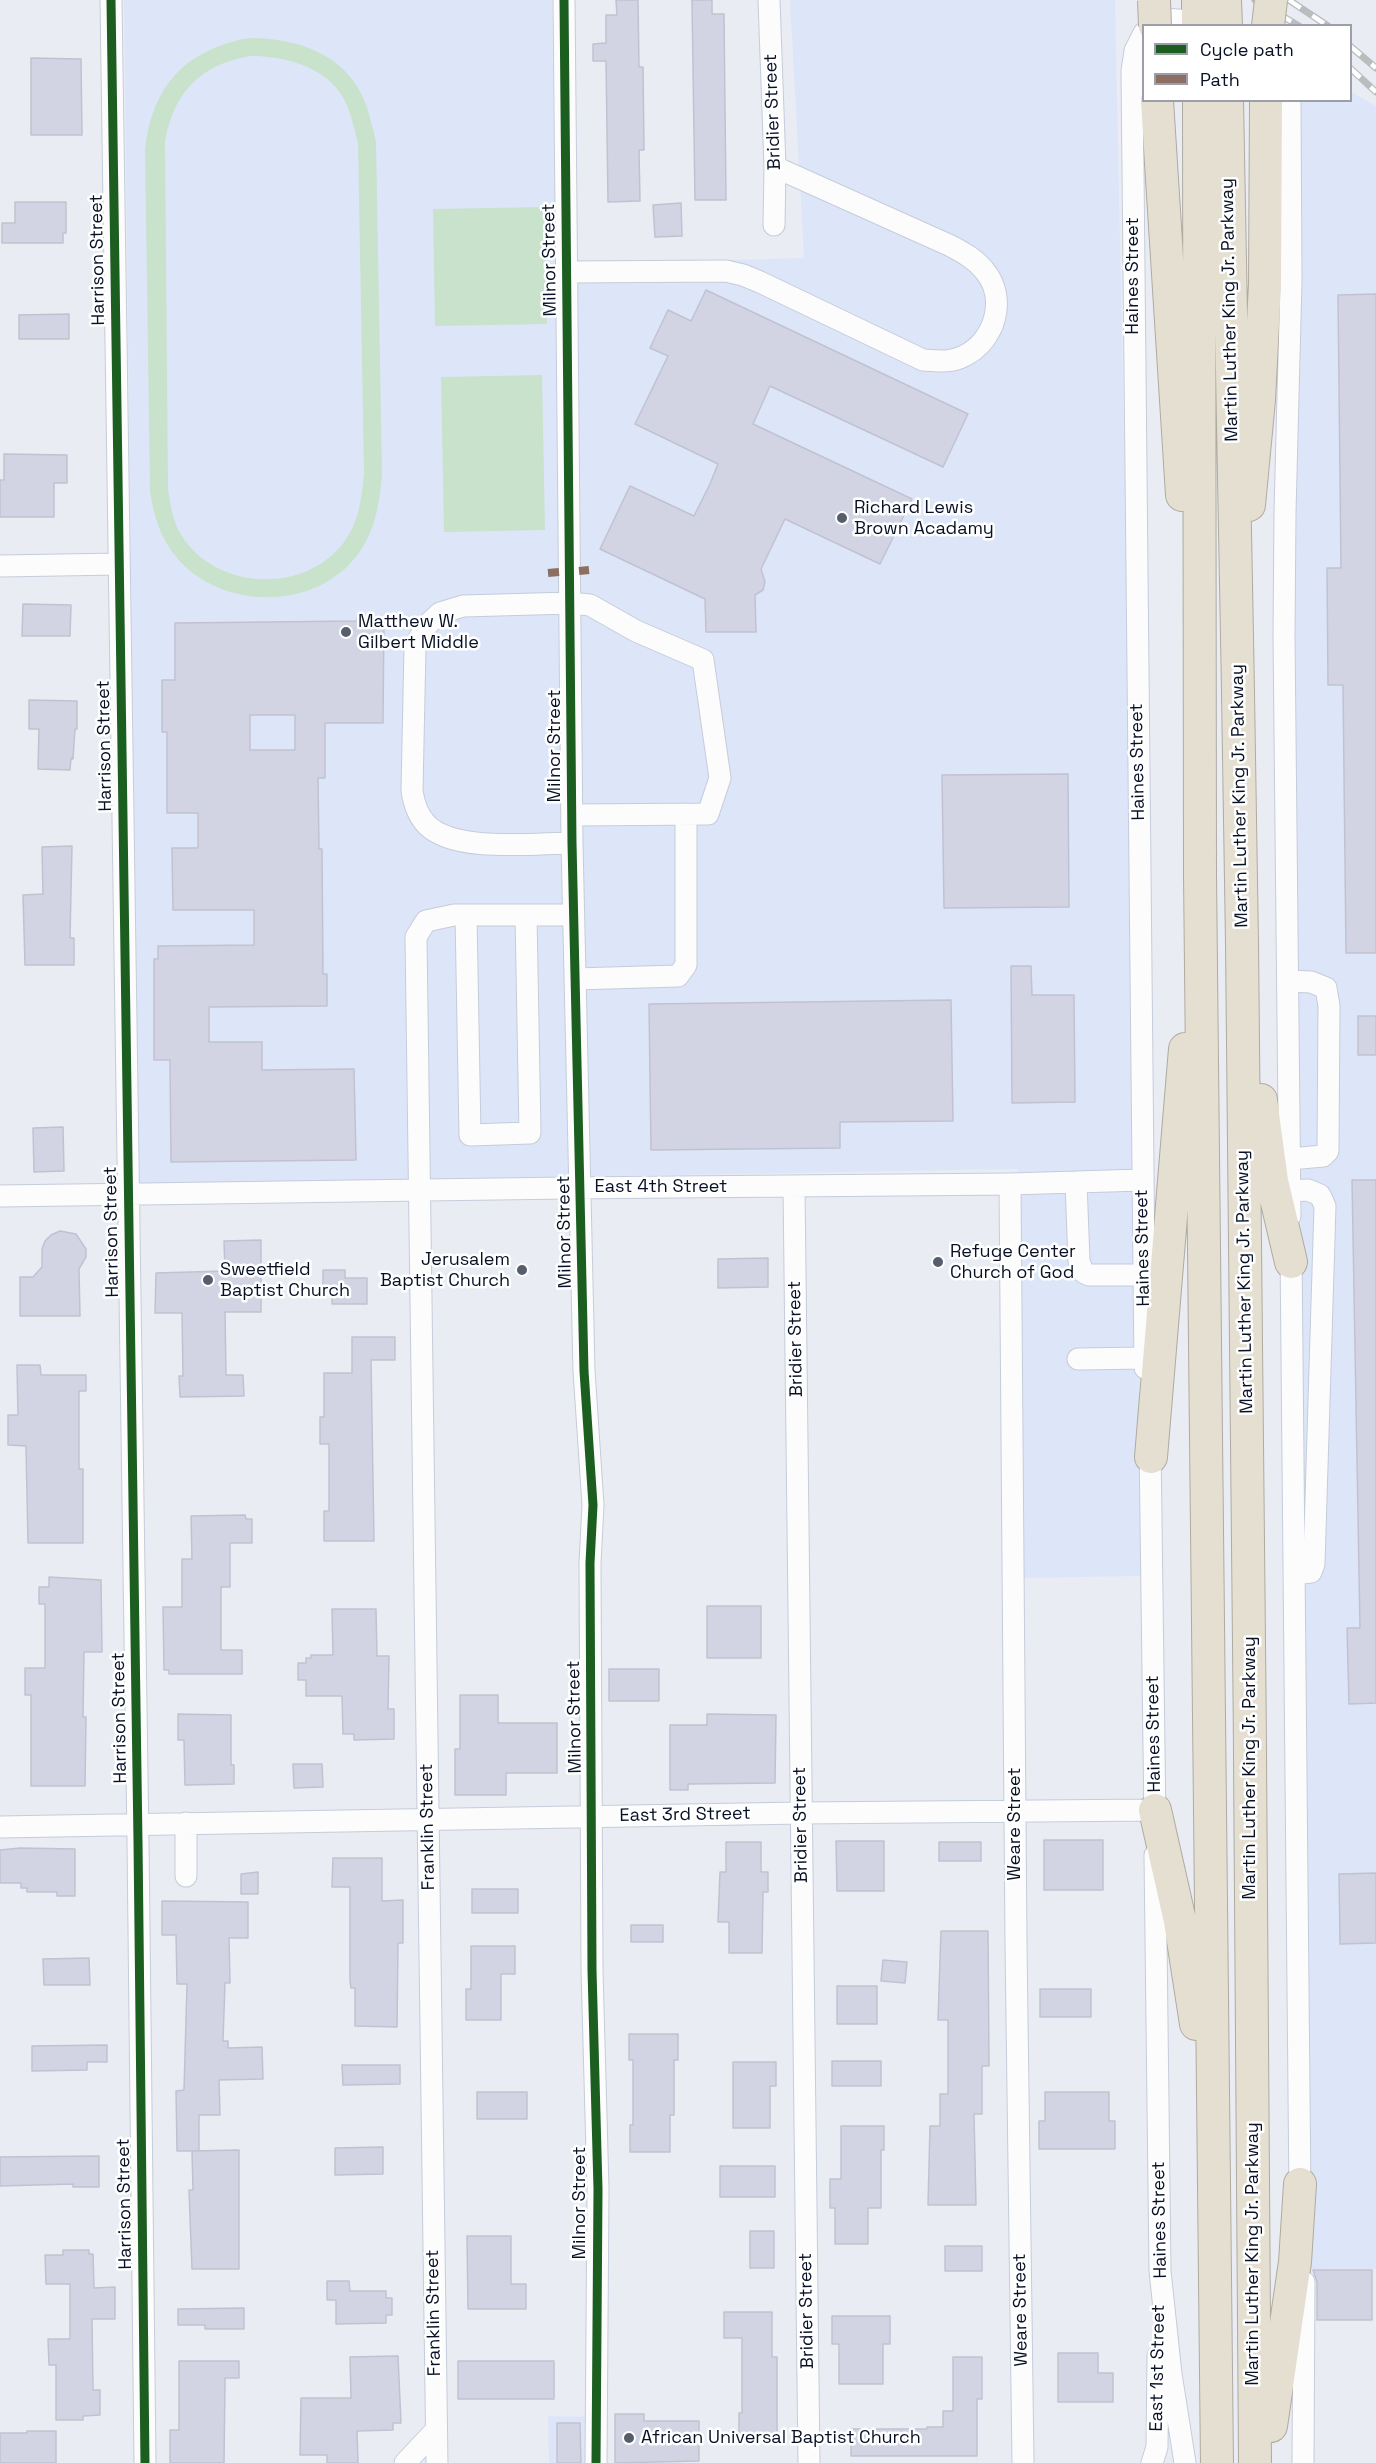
<!DOCTYPE html>
<style>
body{margin:0}
#map{position:relative;width:1376px;height:2463px;overflow:hidden;background:#e9ecf3;font-family:"Space Grotesk",sans-serif}
canvas{display:block}
.legend{position:absolute;left:1142px;top:24px;width:210px;height:78px;box-sizing:border-box;background:#fff;border:2px solid #9c9fa8;margin:0;padding:8px 10px;list-style:none;font-size:18px;color:#071025}
.legend li{display:flex;align-items:center;gap:12px;height:30px}
.legend b{width:30px;border:2px solid #9c9fa8}
</style>
<div id="map">
<canvas width="1376" height="2463"></canvas>
<ul class="legend">
<li><b style="height:8px;background:#1b5e20"></b>Cycle path</li>
<li><b style="height:8px;background:#8d6e63"></b>Path</li>
</ul>
</div>
<script>
const context = document.querySelector('canvas').getContext('2d');
context.lineJoin = 'round';
function fillPath(path, color) { context.fillStyle = color; context.fill(path, 'evenodd'); }
function strokePath(path, color, width, dash) { context.strokeStyle = color; context.lineWidth = width; context.lineCap = dash ? 'butt' : 'round'; context.setLineDash(dash || []); context.stroke(path); }
function write(font, color, halo, rows, align = 'center') {
  context.font = font + ' "Space Grotesk",sans-serif'; context.lineWidth = 5; context.setLineDash([]); context.textBaseline = 'middle'; context.strokeStyle = halo; context.fillStyle = color; for (const [text, x, y, turn = 0] of rows) {
    context.save(); context.translate(x, y); context.rotate((+turn || 0) * Math.PI / 180); context.textAlign = isNaN(turn) ? turn : align; if (halo) context.strokeText(text, 0, 0); context.fillText(text, 0, 0); context.restore();
  }
}
const built = new Path2D(`
 M124,0H552L556,265L804,258L790,0H1115L1131,770L1142,1576L1024,1578L1018,1169L138,1184Z
 M1351,92L1376,106V2269L1311,2270L1294,535L1301,268V101L1350,100Z
 M548,2416L606,2417V2463H549Z`);
const green = new Path2D(`
 M249,38C290,38 336,50 358,88C368,104 371,123 376,141L382,473C380,501 376,528 360,551C319,612 222,611 177,558C160,538 154,516 150,491L145,149C152,86 186,49 249,38ZM250,56C284,56 326,66 344,99C351,113 354,128 358,143L364,473C362,497 359,522 344,542C305,595 214,591 180,533C173,520 170,504 168,489L165,141C174,92 200,65 250,56Z
 M544,207L547,324L435,326L433,209Z
 M542,375L545,530L444,532L441,377Z`);
const building = new Path2D(`
 M616,0H638L639,67H643L644,150H639L640,201L608,202L606,61H593V44L606,43V15H617Z
 M692,0H712V14H724L726,200H695Z
 M31,58L81,59L82,135H31Z
 M15,202H66V233H63V243H2V223H15Z
 M681,203L682,236L655,237L653,205Z
 M706,290L968,414L943,467L770,386L753,424L912,499L880,564L785,519L761,569L765,582L763,590L755,595L756,632H706L705,599L600,549L630,486L694,516L710,484L718,464L635,424L668,356L650,348L668,310L691,321Z
 M1376,294V953H1346L1343,685H1328L1327,568H1341L1338,295Z
 M69,314V339H19V315Z
 M4,454L67,455V483H54V517H0V480H4Z
 M23,604L71,605L70,636H22Z
 M357,618H384L383,723H325V778H318L319,849H322L323,974H327V1006L209,1007V1042H262V1070L354,1069L356,1160L171,1162L170,1060H154V959H158V946L254,945V910H173L172,848H198V813H167V732H162V680H175V623L357,621ZM250,715H295V750H250Z
 M29,700L77,701V729H75L73,759L71,758L70,770L38,769L39,729H29Z
 M1068,774L1069,907L944,908L942,775Z
 M72,846L70,938H74V965H25L23,895L43,894L42,847Z
 M1011,966H1031L1032,995H1074L1075,1102L1012,1103Z
 M951,1000L953,1121L840,1122V1148L651,1150L649,1004Z
 M1358,1016H1376V1055H1358Z
 M63,1127L64,1171L34,1172L33,1128Z
 M1352,1180H1376V1703L1349,1704L1347,1628H1360Z
 M60,1231L76,1234L86,1249V1257L79,1269L80,1316H20V1277H33L42,1267V1249L45,1241L51,1235Z
 M261,1240V1312H225L226,1375H243L244,1396L180,1397L179,1376H183L182,1313H155L156,1273L225,1271L224,1241Z
 M768,1258V1287L718,1288V1259Z
 M323,1270H345V1278H367V1304H332V1292H323Z
 M352,1337H395V1360H371L374,1541H324V1511H329V1444H320V1417H324V1373H352Z
 M17,1365H40L41,1375H86V1391H79V1469H83V1543H28L26,1446L8,1445V1415H18Z
 M245,1515L246,1519H252V1543H230V1587H221V1650H242V1674H169V1670H164L163,1607H182V1559H192L191,1516Z
 M49,1577L101,1580L102,1652H84L83,1717H86L85,1786H31V1695H25V1668H45V1604H39V1587H49Z
 M707,1606H761V1658H707Z
 M332,1609H376L377,1656H389L388,1709H394V1739L354,1740V1734H343L342,1696H306V1680H298V1663H306V1658H311V1655H333Z
 M609,1669H659V1701H609Z
 M460,1695H498V1723H557V1773H506V1795H455V1749H460Z
 M178,1714L231,1715V1765H234V1784L185,1785L184,1740H178Z
 M707,1714L776,1715L775,1783L688,1784V1790H670V1725H707Z
 M293,1764H322L323,1787L294,1788Z
 M1044,1840H1103V1890H1044Z
 M836,1841H884V1891H837Z
 M726,1842H761V1872H768V1892H763L762,1953H729V1922H718L720,1872H726Z
 M939,1842H981V1861H939Z
 M20,1848L75,1849V1896H57V1892H27V1888H21V1883H0V1850Z
 M333,1858H382V1901L403,1900V1943H398L397,2027L355,2026V1988H351L350,1981V1887H332Z
 M258,1872V1894H241V1874Z
 M1376,1873V1943L1340,1944L1339,1874Z
 M472,1889H518V1913H472Z
 M162,1901L248,1902V1938H229L230,1983H225L223,2041H228V2048L262,2047L263,2079L219,2080L220,2115H199V2151H177L176,2091L184,2090L187,1984H177L176,1935H162Z
 M631,1925H663V1942H631Z
 M941,1931H988L989,2066H982V2114H974L976,2205H928L930,2126H940V2094H948V2020H938Z
 M471,1946H515V1974H501V2020H466V1989H471Z
 M89,1958L90,1985H44L43,1959Z
 M883,1960L907,1962L905,1983L881,1981Z
 M837,1986H877V2024H837Z
 M1040,1989H1091V2017H1040Z
 M629,2034H678V2060H674V2115H670V2152H630V2125H633V2060H629Z
 M107,2045V2062H87V2070L32,2071V2046Z
 M832,2061H881V2086H832Z
 M733,2062H776V2086H770V2128H733Z
 M342,2065H400V2084L343,2085Z
 M477,2092H527V2119H477Z
 M1045,2092H1109V2121H1115V2149H1039V2121H1045Z
 M841,2126H884V2150H881V2208H868V2244H835V2208H830V2179H841Z
 M383,2147V2174L335,2175V2148Z
 M239,2150V2269H192L189,2190H193L192,2151Z
 M99,2156V2187H73V2184L0,2186V2157Z
 M720,2166H775V2197H720Z
 M750,2231H774V2268H750Z
 M467,2236H511V2284H526V2309H468Z
 M945,2246H982V2271H945Z
 M63,2250H89V2254H93L94,2288L115,2287V2319H92L93,2390H100V2415L83,2416V2420H56V2365H49L48,2339H70V2284H46L45,2255H63Z
 M1313,2270H1372V2320H1317V2282Z
 M327,2281H349L350,2291H386V2298H392V2315H386V2323L336,2324V2300H327Z
 M244,2308V2329H205V2325H178V2309Z
 M724,2312H772V2357H777V2438H739V2413H742V2338H724Z
 M832,2316H890V2344H883V2384H839V2344H832Z
 M1058,2353H1098V2373H1113V2402H1058Z
 M398,2356L401,2423H393V2430L357,2431L358,2463H327V2455H300L301,2398H351L350,2357Z
 M953,2357H982V2399H977V2456H851V2429H927V2427H943V2411H953Z
 M179,2361H239V2378H225L224,2463H170V2430H179Z
 M458,2361H554V2399H458Z
 M615,2414H644V2421H699V2461L615,2463Z
 M557,2423H580L581,2463H557Z
 M27,2431H56V2463H0V2433H27Z`);
const minor = new Path2D(`
 M111,0L138,1841L145,2463
 M564,0L572,843L584,1371L593,1505L590,1563L592,1970L598,2189L596,2463
 M769,0L775,167L774,225
 M1152,26C1166,17 1183,18 1197,26
 M1144,33L1135,51L1132,71L1145,1368
 M1290,100L1291,280L1285,512L1284,636L1290,1216
 M567,272L726,271L743,275L760,282L923,360C937,361 951,363 964,356C995,341 1008,298 984,270C975,259 964,253 951,246L775,167
 M0,566L119,564
 M572,815L708,814L720,778L703,660L636,631L590,605L570,603L463,606L440,613L425,627L415,647L412,791C414,804 418,816 427,825C455,853 534,843 572,843
 M466,915L470,1135L530,1133L526,915
 M575,979L678,976L686,965V814
 M1288,981L1311,982L1326,988L1329,1006L1328,1151L1323,1156L1290,1159
 M1076,1182L1079,1261L1083,1272L1089,1275H1144
 M1010,1184L1016,1943L1023,2463
 M794,1186L809,2463
 M1290,1191L1308,1190L1320,1195L1325,1206L1314,1564L1311,1572L1294,1574
 M0,1196L567,1188L1010,1184L1142,1180
 M1291,1250L1300,2197
 M1078,1359L1145,1358
 M1150,1444L1155,1824
 M186,1823V1876
 M0,1827L801,1813L1155,1810
 M1155,1855L1160,2271L1171,2374L1185,2463
 M405,2463L436,2430
 M437,2463L416,937L426,921L454,915H573
 M1152,2463L1157,2447L1158,2356
 M1303,2463L1304,2282`);
const highway = new Path2D(`
 M1198,0V26
 M1225,0L1226,26
 M1157,100L1182,495
 M1199,100L1200,875L1217,2463
 M1227,100C1230,382 1239,662 1242,943C1249,1450 1251,1956 1255,2463
 M1249,505L1259,400L1265,284L1266,100
 M1261,1100L1272,1181L1291,1262
 M1151,1457L1185,1049
 M1155,1810L1180,1921L1196,2024
 M1271,2426L1295,2262L1300,2184`);
const rail = new Path2D(`
 M1255,0L1299,26
 M1289,0L1328,26
 M1350,46L1376,68
 M1350,68L1376,92`);
const highwayBridge = new Path2D(`
 M1154,0L1155,26
 M1268,26L1271,0`);
const quiet = new Path2D(`
 M579,571L589,570
 M548,573L559,572`);
const cycleway = new Path2D(`
 M111,0L138,1841L145,2463
 M564,0L572,843L584,1371L593,1505L590,1563L592,1970L598,2189L596,2463`);
const markers = [
 [842,518,6,"#565d6d"],
 [346,632,6,"#565d6d"],
 [938,1262,6,"#565d6d"],
 [522,1270,6,"#565d6d"],
 [208,1280,6,"#565d6d"],
 [629,2438,6,"#565d6d"]
];
const streetNames = [
 ["Bridier Street",773,112,-92],
 ["Harrison Street",98,260,-91],
 ["Milnor Street",550,260,-91],
 ["Haines Street",1133,276,-90],
 ["Martin Luther King Jr. Parkway",1230,310,-91],
 ["Harrison Street",105,746,-91],
 ["Milnor Street",555,746,-90],
 ["Haines Street",1138,762,-91],
 ["Martin Luther King Jr. Parkway",1240,796,-91],
 ["East 4th Street",661,1187],
 ["Harrison Street",112,1232,-91],
 ["Milnor Street",565,1232,-91],
 ["Haines Street",1143,1248,-91],
 ["Martin Luther King Jr. Parkway",1245,1282,-91],
 ["Bridier Street",796,1339,-91],
 ["Milnor Street",575,1717,-91],
 ["Harrison Street",120,1718,-91],
 ["Haines Street",1154,1734,-91],
 ["Martin Luther King Jr. Parkway",1250,1768,-90],
 ["East 3rd Street",685,1815,-1],
 ["Weare Street",1015,1824,-90],
 ["Bridier Street",801,1825,-91],
 ["Franklin Street",428,1827,-91],
 ["Milnor Street",580,2203,-90],
 ["Harrison Street",125,2204,-91],
 ["Haines Street",1160,2220,-91],
 ["Martin Luther King Jr. Parkway",1253,2254,-90],
 ["Weare Street",1021,2310,-91],
 ["Bridier Street",807,2311,-91],
 ["Franklin Street",434,2313,-91],
 ["East 1st Street",1158,2368,-89]
];
const poiNames = [
 ["Richard Lewis",854,508],
 ["Brown Acadamy",854,529],
 ["Matthew W.",358,622],
 ["Gilbert Middle",358,643],
 ["Refuge Center",950,1252],
 ["Church of God",950,1273],
 ["Jerusalem",510,1260,"right"],
 ["Baptist Church",510,1281,"right"],
 ["Sweetfield",220,1270],
 ["Baptist Church",220,1291],
 ["African Universal Baptist Church",641,2438]
];
fillPath(built, '#dde6f8');
fillPath(green, '#c9e2cc');
fillPath(building, '#d3d4e3');
strokePath(building, '#c1c2d1', 1.5);
strokePath(minor, '#c5ccda', 23);
strokePath(highway, '#afaba0', 34);
strokePath(minor, '#fcfcfd', 21);
strokePath(highway, '#e5dfd2', 32);
strokePath(rail, '#babcbe', 7);
strokePath(rail, '#fff', 4.5, [14]);
strokePath(highwayBridge, '#afaba0', 34, []);
strokePath(highwayBridge, '#e5dfd2', 32);
strokePath(quiet, '#8d6e63', 8, [15, 8]);
strokePath(cycleway, '#1b5e20', 9);
for (const [x, y, r, color] of markers) { const dot = new Path2D(); dot.arc(x, y, r, 0, 2 * Math.PI); context.fillStyle = color; context.fill(dot); strokePath(dot, '#fff', 2); }
write('18px', '#071025', '#fff', streetNames);
write('18px', '#071025', '#fff', poiNames, 'left');
</script>
